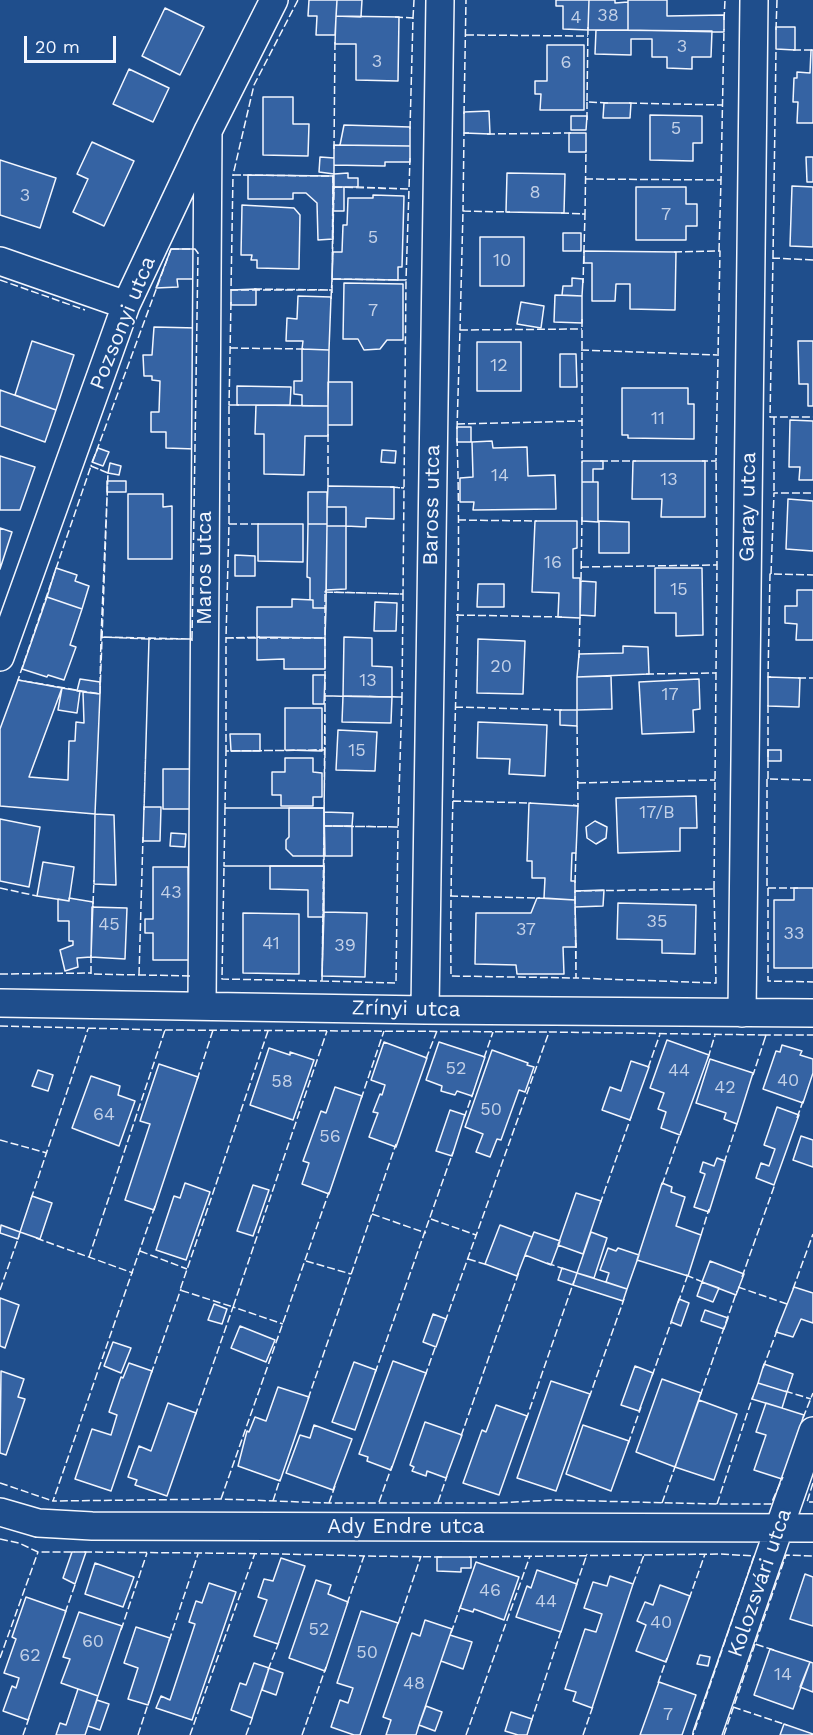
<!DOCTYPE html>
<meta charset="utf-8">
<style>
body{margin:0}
#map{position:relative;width:813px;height:1735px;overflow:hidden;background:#1f4e8c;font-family:"Work Sans",sans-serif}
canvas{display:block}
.scale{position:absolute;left:24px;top:36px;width:92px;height:27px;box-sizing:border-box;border:3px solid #f2f6ff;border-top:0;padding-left:8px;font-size:18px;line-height:21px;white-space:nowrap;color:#f2f6ff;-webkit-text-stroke:4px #1f4e8c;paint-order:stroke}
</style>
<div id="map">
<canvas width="813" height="1735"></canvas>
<div class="scale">20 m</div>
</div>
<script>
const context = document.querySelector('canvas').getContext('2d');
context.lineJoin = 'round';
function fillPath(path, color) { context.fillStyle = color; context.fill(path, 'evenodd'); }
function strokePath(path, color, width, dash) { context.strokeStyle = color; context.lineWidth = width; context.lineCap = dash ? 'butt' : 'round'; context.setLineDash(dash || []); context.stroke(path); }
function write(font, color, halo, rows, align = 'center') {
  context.font = font + ' "Work Sans",sans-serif'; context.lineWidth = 4.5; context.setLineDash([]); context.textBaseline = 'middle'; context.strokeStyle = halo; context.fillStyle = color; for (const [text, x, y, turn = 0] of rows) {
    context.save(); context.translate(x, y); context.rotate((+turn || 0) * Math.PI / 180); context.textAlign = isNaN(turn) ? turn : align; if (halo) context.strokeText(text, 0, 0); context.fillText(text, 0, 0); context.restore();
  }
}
const building = new Path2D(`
 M309,0H337L335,35H316L317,16H308Z
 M337,0H362L361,17L336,16Z
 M556,0H589L588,30L563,29V6H556Z
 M589,0H615V3L628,2V30H588Z
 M628,0H667V16L724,15V32L628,30Z
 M165,8L204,27L180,75L142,56Z
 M336,16L399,17L398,81L356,80V44H335Z
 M776,27H795V50L776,49Z
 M596,30L712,31L711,57H692V69L667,68V57H652V39H631V55L595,54Z
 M547,45H584V110H540L541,94H535V81H547Z
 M811,50H813V123H797L798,102H793L794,78H797V72L810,73Z
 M129,69L169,88L153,122L113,104Z
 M263,97H293V124H309L308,156L263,155Z
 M604,103H631L630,118H603Z
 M489,111L490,134L464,133V112Z
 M650,115L702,116V143H693V161L650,160Z
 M571,116H587L586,130H571Z
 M344,125L410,127V146L340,145Z
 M569,133H586V152H569Z
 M92,142L134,161L104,226L73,212L88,179L77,174Z
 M334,145L410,146V162H385V166L334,165Z
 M320,157L334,158V174L319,172Z
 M806,157H813V182H807Z
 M0,160L56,178L40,228L0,215Z
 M348,173V178H358V187H334V174Z
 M507,173L565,174L564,213L506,212Z
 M248,175L333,176V239L318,240L317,203L306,193H293V199H248Z
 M792,186L813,187V247L790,246Z
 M334,187H344V211H333Z
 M636,187H686V204H697V226H686V240H636Z
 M373,195L404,196L402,267H398V280L332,279L333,252H342L343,225H347L348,198H373Z
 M242,205L294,208L300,215L299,269L257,268V260H251L252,255H241Z
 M563,233H581V251H563Z
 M480,237H524V286H480Z
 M171,249H195L197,279H177L178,287L156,288Z
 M584,251L676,252L675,310L630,309V284H616L615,301H592V263H584Z
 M572,278L583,279L582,296L562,295L563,286H572Z
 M344,283L403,284V340H387L380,349L364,350L358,339H343Z
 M256,289V305H231V290Z
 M555,295L582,296V323L554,322Z
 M298,296L331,297L329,350L302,349L303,341H286L287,318L297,319Z
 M521,302L544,306L541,328L517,324Z
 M154,327L197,328L195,449L166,448V432H151V412H159L160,381L152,380V376H144L143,355H152Z
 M32,341L74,355L56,410L15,395Z
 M798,341H813V406H808V384H799Z
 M477,342H521V391H477Z
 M302,349L329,350L328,406H302V395L294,394V381H302Z
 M560,354H576L577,387H560Z
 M328,382H352V425H328Z
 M237,386L291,387L290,405H237Z
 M622,388H688V404H694V439L628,438V435H622Z
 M0,390L56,410L45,442L0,426Z
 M256,405L328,406V436H305L304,475L264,474V434H255Z
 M790,420L813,421V480H799L800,467H789Z
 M457,427H471V442H457Z
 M492,441L493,448L527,447L528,476L555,475L556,509L473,510L474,502H460V478L473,477L472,442Z
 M98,448L109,452L103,466L92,462Z
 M382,450L396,451L395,463L381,462Z
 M0,456L35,467L20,510H0Z
 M582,461H603V469H593V482H582Z
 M633,461H705V517H661L662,499H632Z
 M110,463L121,466L119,475L108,473Z
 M107,481H126V492H107Z
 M582,482H598V522L582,521Z
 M328,486L394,487V519L366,518V527L346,526V507H327Z
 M308,492H327V524H308Z
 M128,494H163V507L172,506V559H128Z
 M788,499L813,501V551L786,549Z
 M535,521H577V548L573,549V578H580V618L558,617L559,593L532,592Z
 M599,521L629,522V553H599Z
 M258,524H303V562L258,561Z
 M308,524H327L326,608H313V600H310V578L307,577Z
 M327,526H346V589L326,590Z
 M0,528L12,532L0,569Z
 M235,555L255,556V576H235Z
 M56,568L77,575L75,581L89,586L82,609L47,597Z
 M655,568H702L703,635L676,636V613H655Z
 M581,581L596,582L595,616L580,615Z
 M478,584H504V607H477Z
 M797,590H813V640H796L797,624L785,623V606H797Z
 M47,597L82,609L70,645L76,647L64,680L48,675L47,677L22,669Z
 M292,599L313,600V608H326L325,638L257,637V607H292Z
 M375,602L397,603L396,631H374Z
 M257,637L325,638V669H284V659L257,660Z
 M344,637L372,638V666L392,667V697L343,696Z
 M478,639L525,641L523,694L477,693Z
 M623,646L648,647L649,674L577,677L579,654L623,653Z
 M313,675H325L324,704H313Z
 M611,676L612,709L577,710V677Z
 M768,677L800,678L799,707L768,706Z
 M80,679L100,682V694L77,691Z
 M699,679L700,709L693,710L694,732L642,734L639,682Z
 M18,680L62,688L29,777L68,780L69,741H75L76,722L84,723L83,692L100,694L95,814L0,806V729Z
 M62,688L80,691L77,713L58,710Z
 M343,696L392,697L391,723L342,722Z
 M285,708H322V751L285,750Z
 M560,710H577V726L560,725Z
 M478,722L547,725L545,776L509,774L510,759L477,758Z
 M338,730L377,732L375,771L336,770Z
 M230,734H260V751H231Z
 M768,750H781V761H768Z
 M285,758H313V772L322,773V797H313V806H281V795H272V772H285Z
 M163,769H192V809H163Z
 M696,796L697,828H680V851L618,853L616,798Z
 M529,803L578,806L576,853H572L571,881H575V900L544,898L545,878H532V861H527Z
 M144,807H161L160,841H143Z
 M289,808H324L325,856H293L286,849V840L289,837Z
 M324,812L353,813L352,826H324Z
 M95,814L114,815L116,885L94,884Z
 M0,819L40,827L29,887L0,881Z
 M595,821L607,827L606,838L596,844L587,838L586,827Z
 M324,826H352V856H325Z
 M171,833L186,834L185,847L170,846Z
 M43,862L74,867L69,901L37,896Z
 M270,866H324V917H308V890L270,889Z
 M153,867H188L189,960H153V933H145V919H153Z
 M794,888H813V968H774V900H794Z
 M604,890L603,906L575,907V891Z
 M69,898L93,902L91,957L77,958L78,967L65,971L60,950L73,945V941H69V921H58V899L69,901Z
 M537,898L575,900L576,947H563L564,974H517L516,965L475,964L476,913H531Z
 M618,903L696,905L695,954L662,953V940L617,939Z
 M92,907L127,908L125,959L91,957Z
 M324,912L367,913L365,977L322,976Z
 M243,913L299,914V974L243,973Z
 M667,1040L709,1055L680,1135L661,1128L666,1112L658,1109L664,1093L650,1088Z
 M384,1042L427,1058L396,1147L369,1137L378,1113L373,1112L380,1094L382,1095L385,1085L371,1080Z
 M439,1042L485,1057L472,1096L457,1091L455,1095L441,1091L442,1086L426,1080Z
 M782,1045L802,1051L800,1055L813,1059V1073L803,1103L763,1089L776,1051L780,1052Z
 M269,1048L290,1055V1052L314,1060L293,1120L250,1105Z
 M492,1050L528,1063L527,1065L534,1067L525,1092L519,1090L501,1140L497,1139L490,1157L476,1152L483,1134L465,1127Z
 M710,1059L753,1073L737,1124L724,1119L726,1113L696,1103Z
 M631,1061L649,1067L630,1120L602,1110L610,1087L621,1091Z
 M159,1064L198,1077L154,1210L125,1200L150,1124L140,1121Z
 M38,1070L53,1075L48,1091L32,1086Z
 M91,1076L120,1086L118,1095L135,1101L119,1146L72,1128Z
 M335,1087L362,1096L329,1194L302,1184L309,1163L303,1161L321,1111L326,1113Z
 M777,1107L799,1115L774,1185L756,1178L761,1163L769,1166L775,1149L764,1145Z
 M450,1110L465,1115L452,1156L436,1151Z
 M801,1136L813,1140V1167L793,1160Z
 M717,1158L725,1161L709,1212L694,1207L705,1174L700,1172L703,1162L714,1166Z
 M185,1183L210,1192L186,1260L156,1250L174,1196L180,1198Z
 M662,1183L672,1187L671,1192L685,1197L676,1226L701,1235L688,1276L637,1260Z
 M253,1185L269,1190L253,1236L237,1231Z
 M576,1193L601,1201L583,1254L558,1245Z
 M32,1196L52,1203L40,1239L20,1232Z
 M1,1225L20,1232L18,1239L0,1233Z
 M500,1225L532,1237L517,1276L485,1264Z
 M534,1232L560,1241L551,1265L525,1255Z
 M591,1232L607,1238L594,1278L577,1273Z
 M608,1248L616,1251L618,1248L639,1255L627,1289L606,1282L609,1273L600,1270Z
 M710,1261L744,1274L736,1295L702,1282Z
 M562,1268L577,1273L573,1285L558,1280Z
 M577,1273L627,1289L623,1301L573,1285Z
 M702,1282L719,1288L713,1302L697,1296Z
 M794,1287L813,1293V1323L801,1319L793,1337L776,1332Z
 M0,1298L19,1305L5,1348L0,1346Z
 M679,1299L689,1303L681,1326L671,1322Z
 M214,1304L227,1309L222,1324L208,1320Z
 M705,1310L728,1318L724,1329L701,1321Z
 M433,1314L446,1319L436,1347L423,1342Z
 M240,1326L275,1340L266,1362L231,1348Z
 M113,1342L131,1348L121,1373L104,1366Z
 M393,1361L426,1373L391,1470L367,1461L368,1457L359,1454Z
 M354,1362L376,1370L355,1430L332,1422Z
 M129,1363L152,1371L111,1491L75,1479L92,1429L111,1435L117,1415L109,1412L121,1377L123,1378Z
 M764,1364L793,1374L787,1392L758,1383Z
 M635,1366L653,1373L639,1411L621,1405Z
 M1,1371L24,1379L18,1397L25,1399L6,1455L0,1453Z
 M662,1379L701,1393L675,1467L636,1452Z
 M551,1381L590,1394L556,1491L517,1478Z
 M758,1383L787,1392L782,1408L752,1399Z
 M278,1387L309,1397L280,1481L238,1466L247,1431L249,1432L255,1417L266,1421Z
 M699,1400L737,1414L714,1480L675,1467Z
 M168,1403L196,1413L167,1496L135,1485L137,1480L128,1477L139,1446L151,1451Z
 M766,1403L804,1415L782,1479L754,1470L766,1435L756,1432Z
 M496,1405L527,1416L499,1495L463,1483L482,1430L486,1432Z
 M425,1422L462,1435L446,1478L427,1471L426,1476L412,1471L414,1467L410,1465Z
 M314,1425L352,1439L333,1490L286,1473L300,1435L310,1438Z
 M583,1425L629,1441L611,1491L566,1474Z
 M72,1552H86L75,1584L63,1578Z
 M437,1557H471V1568H461V1572L437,1571Z
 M281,1558L305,1566L278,1644L254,1636L267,1600L258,1597L264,1579L273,1581Z
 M476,1562L519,1577L504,1620L474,1609L473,1612L460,1608Z
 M95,1563L134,1577L123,1607L85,1594Z
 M537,1570L577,1584L561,1632L516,1617L527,1586L531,1588Z
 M805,1574L813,1577V1626L790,1619Z
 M610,1576L633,1584L592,1708L573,1701L576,1692L565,1689L585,1629L596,1632L602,1614L584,1608L593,1582L607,1586Z
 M316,1580L331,1585L328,1594L348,1602L325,1671L289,1658Z
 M209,1583L236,1592L192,1720L156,1708L161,1696L170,1700L195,1624L189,1622L196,1601L202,1603Z
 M660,1585L690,1596L666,1662L636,1651L646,1625L637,1621L645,1602L653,1605Z
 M26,1597L66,1611L28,1720L3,1711L12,1686L16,1688L19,1678L4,1673L16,1639L12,1637Z
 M361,1611L398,1623L360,1735H354L331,1727L340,1700L348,1703L353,1688L337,1683Z
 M79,1612L122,1626L98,1696L61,1683L70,1659L63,1657Z
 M425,1620L452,1629L419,1725L416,1735H386L391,1720L383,1717L412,1633L420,1636Z
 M136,1627L170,1638L148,1705L128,1699L138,1668L124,1663Z
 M450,1635L472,1642L463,1669L441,1661Z
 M770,1649L810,1662L793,1709L754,1695Z
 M700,1655L710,1657L708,1666L697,1664Z
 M810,1662L813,1663V1692L800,1687Z
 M254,1663L269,1668L252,1718L231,1710L240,1683L246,1685Z
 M269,1668L283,1673L276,1695L262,1690Z
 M659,1682L696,1695L682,1735H640Z
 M78,1689L98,1696L85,1735H56L60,1723L66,1725Z
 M97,1700L109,1704L100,1730L88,1726Z
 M426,1706L442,1712L435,1731L419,1725Z
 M511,1712L532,1719L527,1735H518L505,1731Z
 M784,1724L813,1734V1735H780Z`);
const minor = new Path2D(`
 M0,261L126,305
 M0,657L126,305L208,131L274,0
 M0,1003L425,1010L813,1013
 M202,1005L208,131
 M425,1010L440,0
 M742,1013L754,0
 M0,1512L38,1523L92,1526L813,1528
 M707,1735L813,1431`);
const fence = new Path2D(`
 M395,17L413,18L410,129
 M413,18L414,0
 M724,20L725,0
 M588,27L587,102L608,103
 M776,30L777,0
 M466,35L588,36
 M793,50H813
 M629,103L722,105
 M464,114L466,0
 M587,120V102
 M487,134L571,133
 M334,149L335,41
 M233,175L333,176L332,290H231Z
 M251,175H233L254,85L298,0
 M585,179L721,180L724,29
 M334,187L409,189L406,280L332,279Z
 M356,187L409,189L410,158
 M465,211H463L464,133H469
 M561,213L585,214L583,283
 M582,214H585L586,150
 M171,249H195L198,253L192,639L101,637L108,473L91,466Z
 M719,251L721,180
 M674,252L720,251L716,461H702
 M773,258L776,49
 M813,260L773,258L770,417H813
 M0,280L85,310
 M254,289L332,290V293
 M331,299L332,279H335
 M231,302L229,405H232
 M582,319V463
 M462,330H460L463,211L510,212
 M230,348L305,349
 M230,348L305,349
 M581,350L717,355
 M239,405H229V524L226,638L260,637
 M774,417V493H777
 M457,424L582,421
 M457,429L460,330L582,329
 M328,434V486H330
 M457,438C463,617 449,797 451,976L576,978V943
 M600,461H636
 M91,466L108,473L100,694L18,680Z
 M390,487L404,488
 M392,487L404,488
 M458,520L537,521
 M229,524H262
 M229,524H262
 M581,567L717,565L716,461H714
 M771,574L774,493H813
 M581,580L582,517
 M326,590L325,592L403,594L406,280H395
 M325,592L403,594L402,697L325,696Z
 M456,615L562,617
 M226,638H325V750L226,751Z
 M579,658L580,616
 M646,674L716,673
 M771,677H768L770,574L813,575
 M798,678H813
 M100,685L101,637L149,639L144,810
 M325,696L402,697L398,827L324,826Z
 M455,707L563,710
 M325,750L324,808H225L226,751Z
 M768,779V702
 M578,783L715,780
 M453,801L531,803
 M573,805L578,806L577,723
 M225,808H324V866H224Z
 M144,810L149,639H192V641
 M324,826L398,827L396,983L322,981Z
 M224,866H324L322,981L222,979Z
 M575,883L576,850
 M0,888L37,896
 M768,888V981L813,982
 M798,888H767V779L813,780
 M714,889L716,983L576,978L575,891Z
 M714,889L717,565
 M450,896L540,898
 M93,904L94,880
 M91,955V974L192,976
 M0,974L91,973
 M139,975L143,837
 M139,975L143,837
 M0,1026L165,1030L549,1032
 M268,1031L180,1290L233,1307L327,1031
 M765,1038L766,1035H813
 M484,1058L493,1032
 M708,1058L715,1035
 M426,1059L437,1031
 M648,1068L660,1034
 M197,1080L213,1030
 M361,1099L384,1031
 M464,1118L473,1093
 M797,1118L803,1101
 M0,1140L47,1153
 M724,1163L738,1121
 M662,1185L681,1131
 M31,1199L88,1029
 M600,1204L631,1117
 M155,1206L53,1501L221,1499L329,1503H497L553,1500L717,1504H771L783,1477
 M372,1214L426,1233
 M431,1219L476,1235
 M701,1235L709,1209
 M36,1238L133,1273
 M140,1251L187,1269
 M89,1257L165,1030
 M468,1259L488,1265
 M306,1261L351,1274
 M547,1263L564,1269
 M686,1275L705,1283
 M742,1277L775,1184
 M738,1287L787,1304
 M793,1289L813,1234
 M0,1290L19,1236
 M678,1303L688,1274
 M445,1322L549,1032L766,1035L753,1075
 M763,1368L778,1328
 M375,1373L453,1152
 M151,1374L181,1289
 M425,1376L436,1345
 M652,1376L672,1320
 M785,1391L811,1399
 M700,1396L737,1291
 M589,1398L624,1299
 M308,1399L396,1144
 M195,1416L233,1307L283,1324
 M803,1418L813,1393
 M526,1420L574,1281
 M461,1436L519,1272
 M628,1444L641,1407
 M0,1483L53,1501
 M813,1483L807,1502H813
 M221,1499L329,1192
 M273,1501L280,1479
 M379,1502L392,1466
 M438,1502L447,1476
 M329,1503L335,1486
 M662,1503L676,1464
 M717,1504L753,1396
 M0,1539L19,1543L38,1552H75
 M84,1552C178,1553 271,1553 364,1556V1557
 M644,1555L721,1554L754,1556L693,1735
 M469,1557L644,1555L633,1584
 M576,1586L587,1554
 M689,1599L705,1554
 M347,1604L364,1556L442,1557
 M65,1613L76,1582
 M398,1624L421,1556
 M121,1630L147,1553
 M451,1633L461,1605
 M169,1641L198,1554
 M774,1650L755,1644L786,1555L813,1556
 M0,1658L38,1552
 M268,1670L279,1642
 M658,1683L667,1658
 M733,1707L787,1725
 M531,1722L562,1628
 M23,1735L29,1718
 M138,1735L149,1701
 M190,1735L255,1553
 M246,1735L253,1716
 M302,1735L326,1667
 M466,1735L530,1556
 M583,1735L593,1706
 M724,1735L755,1644L757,1645`);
const numberNames = [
 ["38",608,16],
 ["4",576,18],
 ["3",682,47],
 ["3",377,62],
 ["6",566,63],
 ["5",676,129],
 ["8",535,193],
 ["3",25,196],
 ["7",666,215],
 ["5",373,238],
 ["10",502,261],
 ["7",373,311],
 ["12",499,366],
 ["11",658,419],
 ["14",500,476],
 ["13",669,480],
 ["16",553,563],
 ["15",679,590],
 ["20",501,667],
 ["13",368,681],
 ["17",670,695],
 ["15",357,751],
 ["17/B",657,813],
 ["43",171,893],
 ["35",657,922],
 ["45",109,925],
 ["37",526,930],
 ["33",794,934],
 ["41",271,944],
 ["39",345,946],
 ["52",456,1069],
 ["44",679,1071],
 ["40",788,1081],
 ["58",282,1082],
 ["42",725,1088],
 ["50",491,1110],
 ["64",104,1115],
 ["56",330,1137],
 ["46",490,1591],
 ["44",546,1602],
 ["40",661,1623],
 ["52",319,1630],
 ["60",93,1642],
 ["50",367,1653],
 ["62",30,1656],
 ["14",783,1675],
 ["48",414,1684],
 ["7",668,1715]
];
const streetNames = [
 ["Pozsonyi utca",123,323,-68],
 ["Baross utca",432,505,-89],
 ["Garay utca",748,507,-89],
 ["Maros utca",205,568,-90],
 ["Zrínyi utca",406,1009,1],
 ["Ady Endre utca",406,1527],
 ["Kolozsvári utca",760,1583,-71]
];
fillPath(building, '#3563a3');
strokePath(building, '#f2f6ff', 1.5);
strokePath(minor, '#f2f6ff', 30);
strokePath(minor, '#1f4e8c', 27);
strokePath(fence, '#f2f6ff', 1.5, [8, 3]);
write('18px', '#c3d1e8', null, numberNames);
write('21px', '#f2f6ff', '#1f4e8c', streetNames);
</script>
